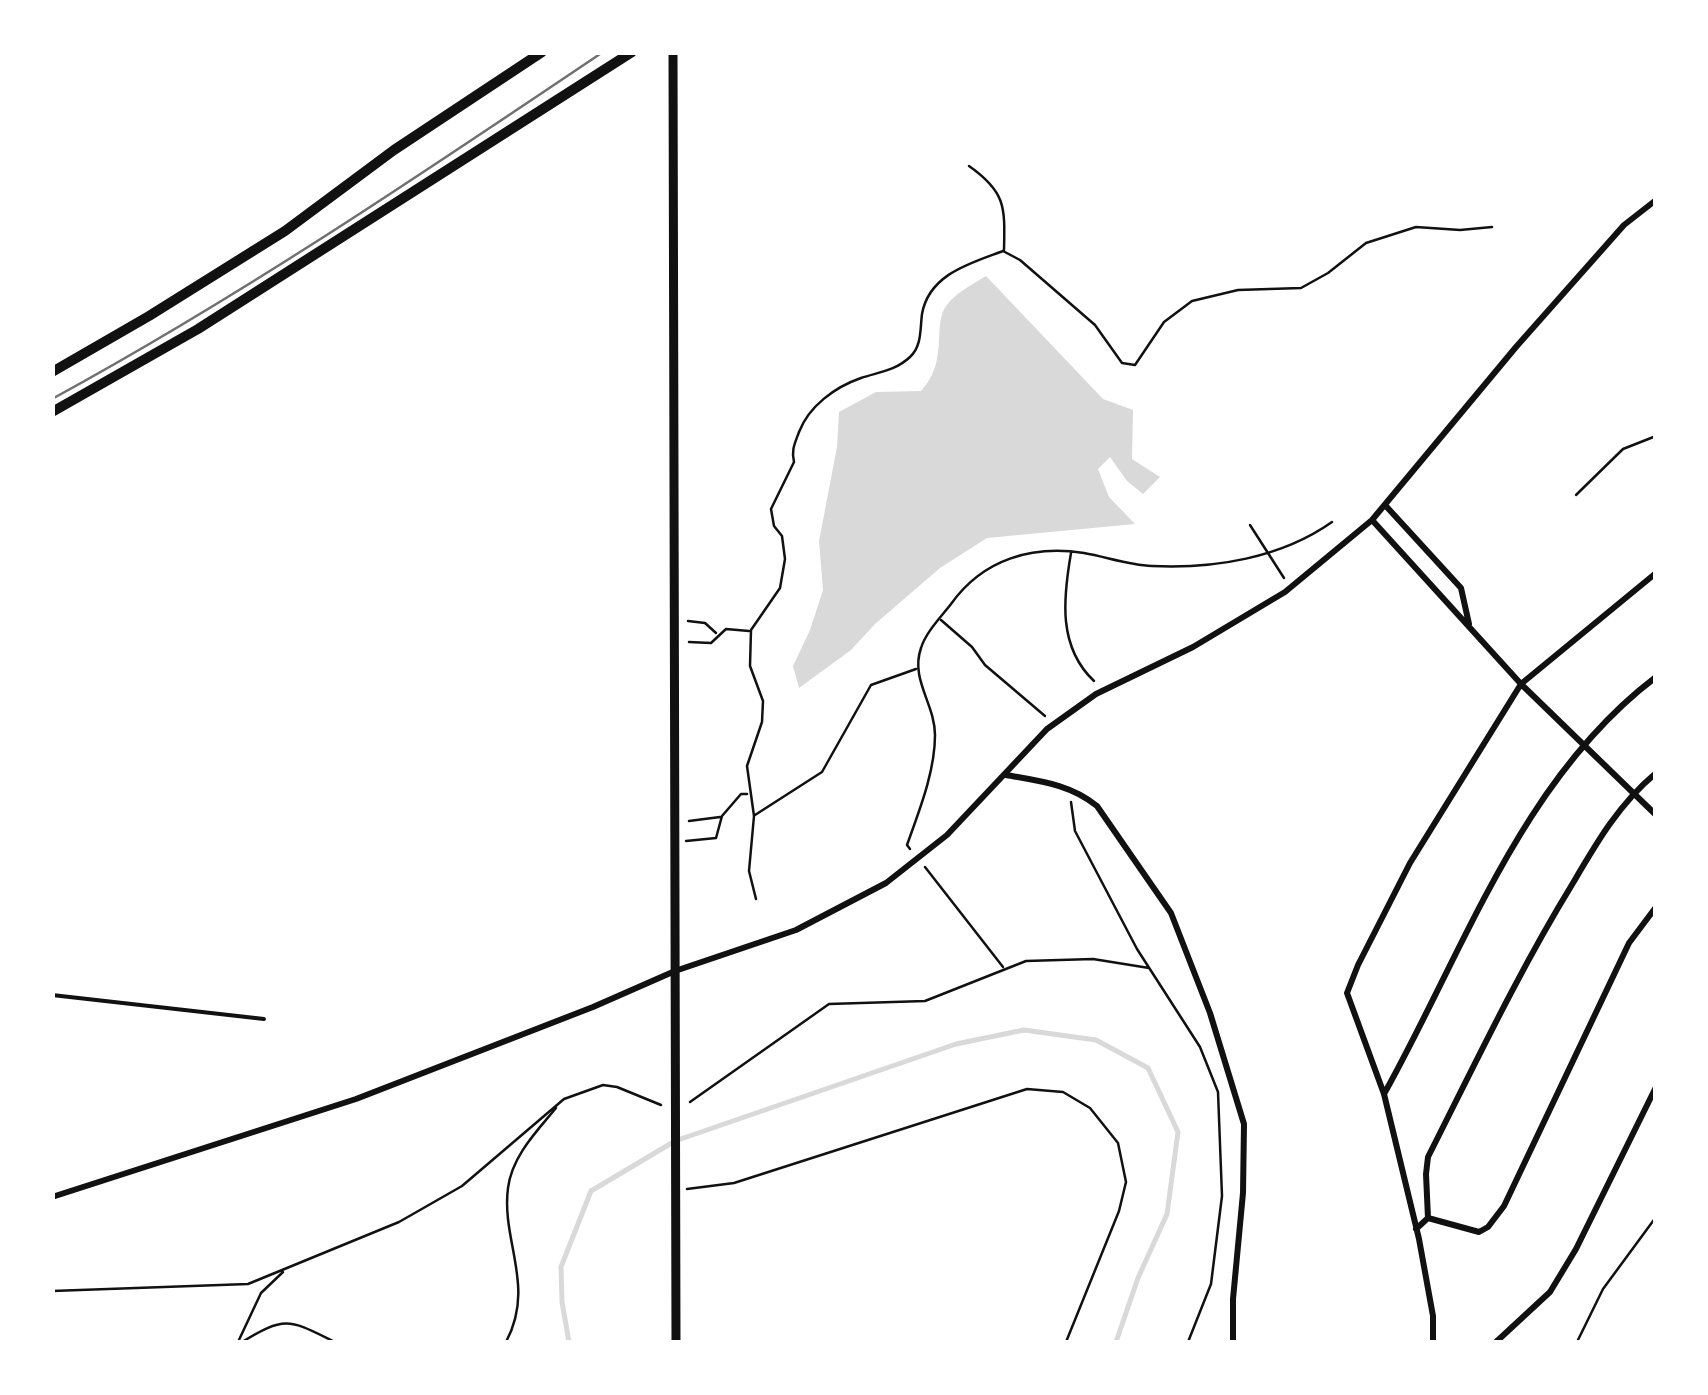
<!DOCTYPE html>
<style>
body{margin:0}
#map{position:relative;width:1708px;height:1395px;overflow:hidden;background:#fff;font-family:Rubik,sans-serif}
canvas{display:block}
.frame{position:absolute;inset:0;border:55px solid #fff;pointer-events:none}
</style>
<div id="map">
<canvas width="1708" height="1395"></canvas>
<div class="frame"></div>
</div>
<script>
const context = document.querySelector('canvas').getContext('2d');
context.lineJoin = 'round';
function fillPath(path, color) { context.fillStyle = color; context.fill(path, 'evenodd'); }
function strokePath(path, color, width, dash) { context.strokeStyle = color; context.lineWidth = width; context.lineCap = dash ? 'butt' : 'round'; context.setLineDash(dash || []); context.stroke(path); }
const water = new Path2D(`
 M986,276L1103,399L1133,410L1132,459L1160,477L1143,494L1127,481L1110,457L1098,469L1109,497L1135,524L987,538L940,568L875,624L851,650L799,688L793,666L810,630L823,590L819,541L837,447L839,412L876,392L921,391C949,361 932,327 946,306C956,292 972,285 986,276Z`);
const stream = new Path2D(`
 M569,1342L562,1302L561,1267L591,1191L675,1141L956,1044L1024,1030L1096,1040L1148,1068L1178,1132L1167,1214L1138,1278L1116,1342`);
const path = new Path2D(`
 M969,166C1006,192 1005,207 1004,250
 M1576,495L1623,449L1656,436
 M1250,525L1284,578
 M1071,553C1063,599 1058,647 1094,681
 M941,620L972,647L985,665L1045,716
 M688,621L705,623L716,633
 M689,642L711,643L726,629L749,631
 M1071,802L1075,831L1137,949L1200,1047L1218,1092L1222,1196L1211,1284L1188,1342
 M755,815L822,772L871,685L916,669
 M689,821L720,817
 M686,841L716,838L722,816L741,794H747
 M910,849L907,845C919,811 935,772 935,735C935,704 910,679 921,648C926,632 941,617 951,604C983,559 1032,545 1084,553C1107,557 1128,565 1152,566C1214,569 1281,558 1332,522
 M925,867L1003,967
 M756,899L749,871L754,816L747,766L762,722L763,701L750,666L751,630L780,588L785,559L782,536L774,526L771,509L794,462C791,450 795,443 799,432C809,406 835,387 861,378C879,372 895,371 910,357C922,346 920,329 922,314C929,274 971,263 1003,251L1020,260L1095,325L1122,363L1135,365L1164,322L1192,301L1238,290L1301,288L1328,273L1366,243L1416,227L1460,230L1492,227
 M690,1102L829,1004L925,1001L1026,961L1093,959L1149,968
 M687,1189L734,1183L1027,1089L1063,1092L1090,1108L1118,1143L1126,1182L1119,1211L1066,1342
 M52,1291L248,1284L399,1222L462,1186L564,1099L603,1085L617,1087L661,1105
 M238,1342L261,1293L283,1272
 M242,1342C286,1315 290,1320 335,1342
 M506,1342C536,1286 501,1241 508,1188C512,1156 537,1131 556,1108
 M1577,1342L1603,1289L1656,1217`);
const service = new Path2D(`
 M52,995L264,1019`);
const minor = new Path2D(`
 M1385,505L1461,588L1469,624
 M1372,520L1521,684L1656,815
 M1006,775C1039,781 1070,784 1097,806L1171,913L1210,1013L1244,1124L1243,1193L1233,1299V1342
 M1384,1094C1464,951 1521,779 1656,677
 M52,1197L356,1099L593,1007L675,971L796,930L886,883L947,835L1047,729L1096,694L1193,647L1285,592L1372,520L1516,347L1624,225L1656,200
 M1428,1218L1479,1232L1488,1227L1504,1206L1629,943L1656,907
 M1416,1229L1428,1218L1426,1174L1428,1157C1475,1064 1519,971 1573,883C1597,842 1619,804 1656,773
 M1433,1342V1316L1419,1239L1384,1094L1347,993L1358,965L1410,863L1521,684L1656,573
 M1496,1342L1550,1292L1576,1249L1656,1087`);
const tertiary = new Path2D(`
 M673,52L676,1342`);
const primary = new Path2D(`
 M52,372L149,316L285,231L394,150L542,52
 M52,412L198,329L632,52`);
const tram = new Path2D(`
 M52,399C243,295 423,173 603,52`);
fillPath(water, '#d9d9d9');
strokePath(stream, '#d9d9d9', 5);
strokePath(path, '#111', 2.5);
strokePath(service, '#111', 4);
strokePath(minor, '#111', 6);
strokePath(tertiary, '#111', 9);
strokePath(primary, '#111', 10);
strokePath(tram, '#707070', 2.5);
</script>
